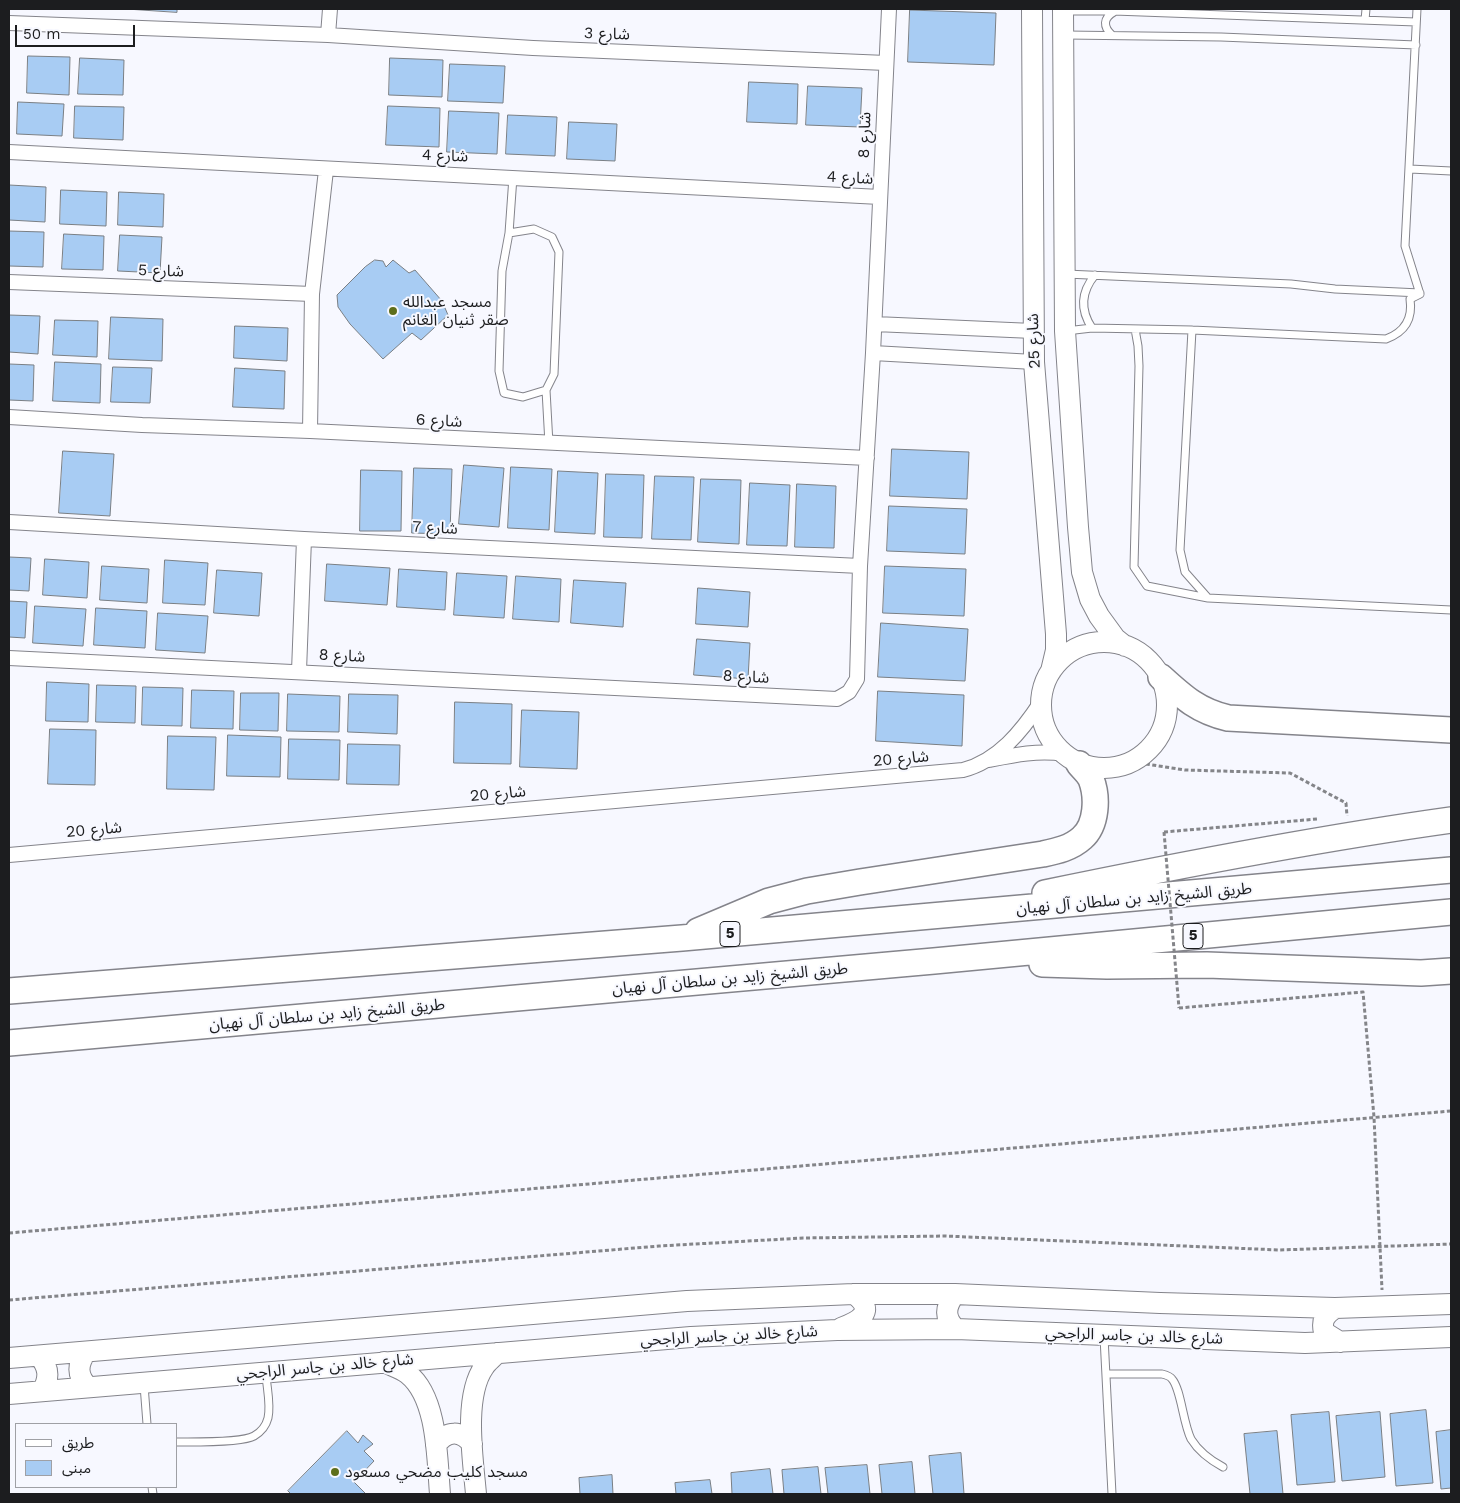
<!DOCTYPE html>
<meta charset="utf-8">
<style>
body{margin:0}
#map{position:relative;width:1460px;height:1503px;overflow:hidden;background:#f7f8ff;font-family:"Work Sans","Noto Sans Arabic",sans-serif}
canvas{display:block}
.frame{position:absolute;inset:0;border:10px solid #1c1d1f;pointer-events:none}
.legend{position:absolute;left:15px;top:1423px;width:162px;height:65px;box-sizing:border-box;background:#f7f8ff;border:1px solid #9fa0a5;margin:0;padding:6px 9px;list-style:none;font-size:15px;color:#1c1d1f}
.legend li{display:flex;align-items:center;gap:10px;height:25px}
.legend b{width:25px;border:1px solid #9fa0a5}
.scale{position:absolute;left:15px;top:25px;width:120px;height:22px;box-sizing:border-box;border:2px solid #1c1d1f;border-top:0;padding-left:6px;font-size:15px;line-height:18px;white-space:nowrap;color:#1c1d1f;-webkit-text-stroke:4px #f7f8ff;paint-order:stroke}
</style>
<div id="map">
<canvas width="1460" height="1503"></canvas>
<div class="frame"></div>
<ul class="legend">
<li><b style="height:6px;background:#fff"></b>طريق</li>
<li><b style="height:14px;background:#a8ccf3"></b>مبنى</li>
</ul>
<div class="scale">50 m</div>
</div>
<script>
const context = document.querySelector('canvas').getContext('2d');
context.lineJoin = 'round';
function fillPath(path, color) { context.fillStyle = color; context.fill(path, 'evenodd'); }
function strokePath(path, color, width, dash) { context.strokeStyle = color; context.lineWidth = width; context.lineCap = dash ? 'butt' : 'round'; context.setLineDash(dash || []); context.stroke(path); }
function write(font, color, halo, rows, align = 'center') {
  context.font = font + ' "Work Sans","Noto Sans Arabic",sans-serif'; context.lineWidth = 4; context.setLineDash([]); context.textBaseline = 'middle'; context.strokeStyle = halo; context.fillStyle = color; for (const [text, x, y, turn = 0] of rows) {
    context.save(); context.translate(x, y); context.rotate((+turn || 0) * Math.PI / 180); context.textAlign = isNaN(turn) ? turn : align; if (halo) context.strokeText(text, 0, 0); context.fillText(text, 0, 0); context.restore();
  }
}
const building = new Path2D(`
 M127,9H177V12Z
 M910,10L996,13L994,65L908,62Z
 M28,56L70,57L69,95L27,93Z
 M80,58L124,60L123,95L78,94Z
 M390,58L443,60L442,97L389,95Z
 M450,64L505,66L503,103L448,101Z
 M749,82L798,84L797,124L747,122Z
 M808,86L862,88L860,127L806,125Z
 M18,102L64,104L62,136L17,134Z
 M75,106L124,107L123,140L74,138Z
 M388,106L440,108L439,147L386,145Z
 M449,111L499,113L497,154L447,152Z
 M508,115L557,117L555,156L506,154Z
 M569,122L617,124L615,161L567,159Z
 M9,185L46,187L45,222L9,220Z
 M61,190L107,192L106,226L60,224Z
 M119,192L164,194L163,227L118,225Z
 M9,231L44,232L43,267L9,266Z
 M64,234L104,236L103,270L62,269Z
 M120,235L162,237L160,273L118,271Z
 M375,260L383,261L386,267L393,260L409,273L415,270L442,301L448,315L421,340L412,333L383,359L350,324L338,307L337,295L365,267Z
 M9,315L40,316L38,354L9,352Z
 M111,317L163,319L162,361L109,359Z
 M55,320L98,321L97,357L53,355Z
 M235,326L288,328L287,361L234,358Z
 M55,362L101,364L100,403L53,401Z
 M9,364L34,365L33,401L9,400Z
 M113,367L152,368L150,403L111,402Z
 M235,368L285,371L284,409L233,407Z
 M892,449L969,452L967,499L890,496Z
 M63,451L114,454L110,516L59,513Z
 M464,465L504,468L499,527L459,524Z
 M511,467L552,469L549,530L508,528Z
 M414,468L452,469L450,534L412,533Z
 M361,470L402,471L401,531H360Z
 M558,471L598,473L595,534L555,532Z
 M606,474L644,475L642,538L604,537Z
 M655,476L694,477L691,540L652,539Z
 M701,479L741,480L739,544L698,542Z
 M750,483L790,485L787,546L747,545Z
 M797,484L836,486L834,548L795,547Z
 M889,506L967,509L965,554L887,551Z
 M9,557L31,558L29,591L9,590Z
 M45,559L89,562L87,598L43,595Z
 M165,560L208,563L205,605L163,603Z
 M327,564L390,568L387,605L325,601Z
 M102,566L149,569L147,603L100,600Z
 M885,566L966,569L964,616L883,613Z
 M399,569L447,572L445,610L397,607Z
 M217,570L262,573L259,616L214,613Z
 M457,573L507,576L504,618L454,615Z
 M516,576L561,579L559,622L513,619Z
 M574,580L626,583L623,627L571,623Z
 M698,588L750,592L748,627L696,624Z
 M9,601L27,602L25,638L9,637Z
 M35,606L86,609L83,646L33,643Z
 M96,608L147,611L145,648L94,645Z
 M158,613L208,616L205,653L156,650Z
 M881,623L968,629L965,681L878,677Z
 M697,639L750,643L748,679L694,675Z
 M47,682L89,684L88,722L46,721Z
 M97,685L136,686L135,723L96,722Z
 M143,687L183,688L182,726L142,725Z
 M192,690L234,691L233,729L191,728Z
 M878,691L964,695L962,746L876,741Z
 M241,693H279L278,731L240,730Z
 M288,694L340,696L339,732L287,731Z
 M349,694L398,695L397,734L348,732Z
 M455,702L512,704L511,764L454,763Z
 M522,710L579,712L577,769L520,767Z
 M50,729L96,730L95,785L48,784Z
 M228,735L281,737L280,777L227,776Z
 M168,736L216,737L214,790L167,789Z
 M289,739L340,740L339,780L288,779Z
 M348,744L400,745L399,785L347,784Z
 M1426,1410L1433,1483L1396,1486L1390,1414Z
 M1329,1412L1335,1482L1297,1485L1291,1415Z
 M1380,1412L1385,1477L1342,1481L1336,1416Z
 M1451,1430V1488L1441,1489L1436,1432Z
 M347,1431L358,1443L363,1435L373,1444L364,1451L374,1461L354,1482L366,1494H291L288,1491Z
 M1277,1431L1283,1494H1250L1244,1434Z
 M961,1453L964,1494H933L929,1456Z
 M912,1462L915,1494H882L879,1465Z
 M867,1465L870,1494H828L825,1468Z
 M818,1467L821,1494H784L782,1470Z
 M770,1469L773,1494H732L731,1473Z
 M612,1475L613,1494H580L579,1478Z
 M710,1480L712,1494H676L675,1483Z`);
const path = new Path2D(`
 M1133,762L1185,770L1290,773L1346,803L1347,816
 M1164,832L1317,819
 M1179,1008L1363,992L1374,1117L1382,1290
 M9,1233L1451,1111
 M9,1300L659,1246L803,1238L945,1236L1280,1250L1451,1244`);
const lane = new Path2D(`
 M1417,9L1405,246L1420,294
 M1064,11H1114L1416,22
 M1365,20L1366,9
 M1066,35L1221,37L1416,45
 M1112,35C1103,27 1103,18 1114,12
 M1410,169L1451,171
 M513,177L509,233L502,271L499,371L504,393L523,397L546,390
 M509,233L534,229L552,237L559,252L554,374L546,390L549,444
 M1066,274L1291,284L1335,289L1420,293
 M1092,328C1080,310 1081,292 1095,275
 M1135,329L1138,346L1139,366L1134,567L1147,586L1208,598
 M1192,330L1180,550L1185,572L1208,598L1451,610
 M1066,331L1092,328L1192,330L1386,339C1405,332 1413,319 1410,299L1420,294
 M1104,1337L1112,1494
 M1106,1374H1162C1166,1375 1170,1376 1172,1379C1181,1389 1183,1423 1191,1439C1199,1452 1210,1460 1223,1467
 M144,1385L147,1424
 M176,1442C193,1442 242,1443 254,1436C261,1432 266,1426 268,1418C271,1405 267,1389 266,1375
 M152,1487L153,1494`);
const street = new Path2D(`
 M9,23L328,35L533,48L886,63
 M328,35L330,9
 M9,152C299,168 590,181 880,197
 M9,282L312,294
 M875,324L1033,331
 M873,353L1034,362
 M9,417L142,425L310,431L867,458
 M310,431L312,294L326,170
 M9,522L304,539L860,566
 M9,658L837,699L849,692L857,679L860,566L873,353L889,9
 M299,671L304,539
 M989,760C1014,755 1038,750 1064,754
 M9,855L963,770C998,761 1022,731 1041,702`);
const secondary = new Path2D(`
 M1032,9L1034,362L1056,634V650L1051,671
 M1063,9L1065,331L1078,527L1082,572L1090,599L1099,616L1115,638L1125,646
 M1041 705a63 63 0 1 1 126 0a63 63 0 1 1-126 0Z
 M955,1294C945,1307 944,1318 956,1329
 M1335,1308C1325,1315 1321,1320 1324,1332L1340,1342
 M841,1328C860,1321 877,1311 854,1294
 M86,1352C77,1365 77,1376 88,1387
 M39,1356C49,1367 50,1378 42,1391
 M9,1358L687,1301L854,1294H955L1160,1303L1335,1308L1451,1304
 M384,1362C392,1366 402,1369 408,1374C438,1398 437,1459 440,1494
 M9,1394L691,1337L837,1330L956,1329L1305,1343L1451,1337
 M436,1445C447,1430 461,1430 472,1444
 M476,1494C473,1459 463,1397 484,1367C487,1362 493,1358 497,1353`);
const highway = new Path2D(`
 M1161,677C1183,697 1198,711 1228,718L1451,730
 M1045,893C1180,865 1315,839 1451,820
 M698,931L769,901L807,891L860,882L1043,854C1057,851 1071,848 1082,838C1097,825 1098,797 1091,779C1088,773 1083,769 1079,764
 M1042,964L1107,966L1207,965L1421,973L1451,971
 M9,991L682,938L1451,870
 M9,1043L934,961L1451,912`);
const pathBridge = new Path2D(`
 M1164,832L1179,1008`);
const markers = [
 [393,311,5,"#5e6e1a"],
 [335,1472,5,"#5e6e1a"]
];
const shields = [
 [730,934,20],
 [1193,936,20]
];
const shieldNames = [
 ["5",730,934],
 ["5",1193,936]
];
const streetNames = [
 ["شارع 3",607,34,2],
 ["شارع 8",865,135,-88],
 ["شارع 4",445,156,2],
 ["شارع 4",850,178,3],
 ["شارع 5",161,271,2],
 ["شارع 25",1034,341,-92],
 ["شارع 6",439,421,3],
 ["شارع 7",435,528,3],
 ["شارع 8",342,656,3],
 ["شارع 8",746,677,3],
 ["شارع 20",901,759,-5],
 ["شارع 20",498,794,-5],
 ["شارع 20",94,830,-5],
 ["طريق الشيخ زايد بن سلطان آل نهيان",1134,899,-5],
 ["طريق الشيخ زايد بن سلطان آل نهيان",730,979,-5],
 ["طريق الشيخ زايد بن سلطان آل نهيان",327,1015,-5],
 ["شارع خالد بن جاسر الراجحي",729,1336,-3],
 ["شارع خالد بن جاسر الراجحي",1134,1336,2],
 ["شارع خالد بن جاسر الراجحي",325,1367,-5]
];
const poiNames = [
 ["مسجد عبدالله",403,302],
 ["صقر ثنيان الغانم",403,320],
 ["مسجد كليب مضحي مسعود",345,1472]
];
fillPath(building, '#a8ccf3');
strokePath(building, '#7a7f84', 1);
strokePath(lane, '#84848b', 9);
strokePath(street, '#84848b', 16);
strokePath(secondary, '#84848b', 22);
strokePath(highway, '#84848b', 28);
strokePath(path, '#848589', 3, [4, 2.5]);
strokePath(lane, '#fff', 7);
strokePath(street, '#fff', 14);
strokePath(secondary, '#fff', 20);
strokePath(highway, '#fff', 25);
strokePath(pathBridge, '#848589', 3, [4, 2.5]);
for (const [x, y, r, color] of markers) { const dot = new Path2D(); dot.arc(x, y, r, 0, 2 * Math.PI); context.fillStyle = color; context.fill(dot); strokePath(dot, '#f7f8ff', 2); }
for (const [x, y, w] of shields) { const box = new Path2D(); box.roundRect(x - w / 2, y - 12.5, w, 25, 4); context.fillStyle = '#f7f8ff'; context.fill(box); strokePath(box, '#1c1d1f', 1); }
write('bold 15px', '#1c1d1f', null, shieldNames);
write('16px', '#1c1d1f', '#f7f8ff', streetNames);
write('16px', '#1c1d1f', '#f7f8ff', poiNames, 'left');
</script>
